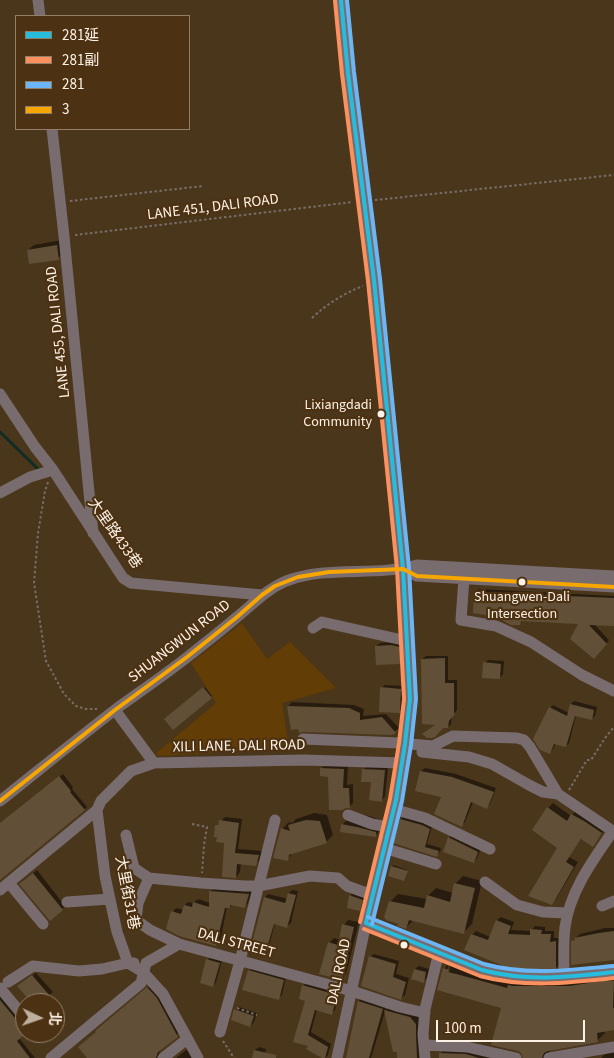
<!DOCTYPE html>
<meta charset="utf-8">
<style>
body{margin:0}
#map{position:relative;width:614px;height:1058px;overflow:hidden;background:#4a361b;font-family:"Source Sans 3","Noto Sans TC",sans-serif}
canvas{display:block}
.legend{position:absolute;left:15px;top:15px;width:175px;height:115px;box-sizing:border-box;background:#4c3213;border:1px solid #937f67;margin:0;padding:6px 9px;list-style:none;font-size:15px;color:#fdf2e6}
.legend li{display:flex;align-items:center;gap:10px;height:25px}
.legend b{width:25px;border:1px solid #937f67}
.north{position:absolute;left:15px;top:993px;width:50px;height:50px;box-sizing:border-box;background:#4c3213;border:1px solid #937f67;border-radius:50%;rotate:93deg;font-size:14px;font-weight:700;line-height:20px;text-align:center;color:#fdf2e6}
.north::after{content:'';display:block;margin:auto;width:18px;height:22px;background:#beb09f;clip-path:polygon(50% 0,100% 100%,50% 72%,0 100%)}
.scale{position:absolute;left:436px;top:1020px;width:149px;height:22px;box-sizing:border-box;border:2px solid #fdf2e6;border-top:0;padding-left:6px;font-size:15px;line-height:18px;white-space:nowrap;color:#fdf2e6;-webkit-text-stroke:4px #4c3213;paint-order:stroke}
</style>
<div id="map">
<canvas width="614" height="1058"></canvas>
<ul class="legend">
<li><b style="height:6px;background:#26bcdd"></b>281延</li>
<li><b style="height:6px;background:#fa915f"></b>281副</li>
<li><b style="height:6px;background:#6db6f5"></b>281</li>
<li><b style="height:6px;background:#f7a600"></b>3</li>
</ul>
<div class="north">北</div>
<div class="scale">100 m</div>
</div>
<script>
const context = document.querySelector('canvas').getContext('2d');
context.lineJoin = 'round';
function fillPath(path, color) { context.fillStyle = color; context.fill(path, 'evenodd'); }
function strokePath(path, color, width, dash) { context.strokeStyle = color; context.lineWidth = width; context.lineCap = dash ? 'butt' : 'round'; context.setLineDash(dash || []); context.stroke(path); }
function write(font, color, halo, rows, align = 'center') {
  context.font = font + ' "Source Sans 3","Noto Sans TC",sans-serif'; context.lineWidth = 4.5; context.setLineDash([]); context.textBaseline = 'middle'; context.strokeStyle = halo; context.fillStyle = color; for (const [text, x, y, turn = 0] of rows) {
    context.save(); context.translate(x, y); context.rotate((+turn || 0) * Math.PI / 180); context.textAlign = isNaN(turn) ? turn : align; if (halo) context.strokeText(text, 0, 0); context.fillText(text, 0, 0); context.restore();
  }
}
const built = new Path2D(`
 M242,623L267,659L290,642L336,688L282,703L289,748L161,756L155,754L216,703L191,663Z`);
const shadow = new Path2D(`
 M62,240L64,253L58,258L28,250L34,245Z
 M479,589L614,596V625L594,624L609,640L597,655L580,623L523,620L520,623L475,592Z
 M395,642L403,644L404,660L400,663L376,646L380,643Z
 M426,656H448V680H457V710L452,716L451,724L448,727L437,724L422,659Z
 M488,660L504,661L503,674L500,678L485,663Z
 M385,685L404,686L403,708L399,712L381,688Z
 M205,687L212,696L173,728L166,719Z
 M574,701L597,707L595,716L591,719L576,715L569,743L566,746L556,743L553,749L550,752V708L553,705L569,713L571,704Z
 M292,702L354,705L364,709L363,716L386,714L399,728L391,734L288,706Z
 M325,765H348L347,785L353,784V803L349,807L329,775L321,769Z
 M367,766L388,767L385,797L382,800L372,781L363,770Z
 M425,768L456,774L496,788L490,804L487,807L473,802L465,822L461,826L442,796L421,771Z
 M63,774L73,787L72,789L87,807L0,879V824Z
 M553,803L571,816L577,810L606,828L593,845L582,838L569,857L578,862L556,899L551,903L559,848L534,830L548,808Z
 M314,813L327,815L333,835L326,842L294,852L287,859L282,829L289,822L292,823L296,819Z
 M353,814L369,816L387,822L386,824L375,836L342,825Z
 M404,816L432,826L427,844L441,848L440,852L437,855L394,842L401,819Z
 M225,817L242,819L238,849L262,851L260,860L255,864L241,863L240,872L236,877L226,842L217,825Z
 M452,834L481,848L477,858L474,862L449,838Z
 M393,865L407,870L404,879L392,867Z
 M37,870L65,906L62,909L24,880Z
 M463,876L482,881L472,924L464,932L414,920L405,928L390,902L398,894L427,899L428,896L436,888L453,893L455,884Z
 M214,888L252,891L248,903L245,907L232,905L230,907H227L220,942L216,945L173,912L176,908L184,910L185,905L188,902L193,903L198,899L210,903V892Z
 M292,890L298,891L291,923L287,926L275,923L268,950L265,953L252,950L265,897L268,894L288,899L289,893Z
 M354,892L366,896L364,906L360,909L348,907L351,895Z
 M501,917L514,922L511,930L531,931L535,926L545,927V931H554V938H560V964L556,968L472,935L476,931L490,937L497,920Z
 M348,920L359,922L346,974L341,979L329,943L334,938L340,940L344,925Z
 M605,928H614V959L573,941L580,934Z
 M374,954L399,961L396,974L409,978L405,995L401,998L370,957Z
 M211,956L222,960L216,982L213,986L208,960Z
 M451,961L514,980L614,974V1029L604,1030L605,1033L597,1041L549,1049L550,1055L555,1058H524L503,1007L439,989L444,969ZM449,964H450L449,978L447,970Z
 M419,966L429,969L427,978L423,982L413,978L415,969Z
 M252,968L286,977L282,995L278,998L249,971Z
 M36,973L53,992L40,1003H33L18,986Z
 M307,982L340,991L335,1010L331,1013L317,1009L311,1032L331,1044L328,1055L325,1058L310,1045L295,1041L306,1000L303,986Z
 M152,984L181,1031L161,1048L159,1053L161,1058H88L98,1032L101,1027Z
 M0,994L25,1022V1033L19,1038L35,1058H0Z
 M363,997L387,1005L371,1058H347L359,1001Z
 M393,1002L418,1009L427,1055L431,1058H399V1051H394L386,1010Z
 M239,1007L257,1013L254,1022L250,1026L235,1010Z
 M448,1046L474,1047L522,1058H440V1054Z
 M190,1047L197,1058H176Z
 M259,1047L266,1049L264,1058H253L255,1050Z
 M614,1050V1058H601L607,1052Z`);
const stream = new Path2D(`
 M0,432L38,469`);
const building = new Path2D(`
 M57,245L59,260L29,264L27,250Z
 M474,592L614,598V626L589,625L607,644L594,659L570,639L578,624L521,621L520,625H511L500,619L498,617L473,613Z
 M391,645L400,647L401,664L376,665L375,646Z
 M445,658V683H454V713L455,714L449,721L448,728H443L435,737L432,738H427L422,734L435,725L422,724L421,659Z
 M483,662L501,664L500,679L482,678Z
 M203,687L212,698L173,730L164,719Z
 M380,687L401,689L400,713L379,712Z
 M570,704L594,710L592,720L575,716L566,747L554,744L550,754L540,750L533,739L549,707L567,716Z
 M287,706L349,708L360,713V720L382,717L396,733L392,735L303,732L299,733L298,729L291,730Z
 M320,768L344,769L343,788H349L350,808H346L342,810H329L328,777L320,776Z
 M362,769L385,770L382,802L369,800L371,782H361Z
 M420,771L452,777L494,792L487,809L471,802L462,827L434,814L441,797L415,791Z
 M59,776L71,791L70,792L85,810L0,880V823Z
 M547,807L567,821L571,814L584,821L602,833L593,847L581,839L566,862L574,867L552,905L528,896L557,848L532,830Z
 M400,819L422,825L430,829L425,847L439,851L437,857L393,843Z
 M219,820L239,823L235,853L259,855L256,866L237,864L236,878L222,877L224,843L216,842L217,837H214L215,825H218Z
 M306,820L320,821L327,843L289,855L288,861L273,858L281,828L290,831L288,825Z
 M341,824L357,827L376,832V837L340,832Z
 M448,837L478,852L474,863L443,852Z
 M391,866L408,871L404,881L388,876Z
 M33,873L63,910L50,921L19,884Z
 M454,883L475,888L464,934L409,920L406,929L397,926L398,924L386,920L384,917L389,901L424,908L427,895L450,902Z
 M209,891L249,894L245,908L230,905V908H225L216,946L179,936L166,929L171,911L181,914L184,905L192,907L193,902L209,907Z
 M288,893L296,895L287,928L274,924L265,955L250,951L264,897L285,903Z
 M349,895L363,900L360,911L347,908Z
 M496,920L511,926L508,934L530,935V929L542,930L541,934H551L550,942L556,941V969L549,970H527L506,968V967L464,950L471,934L488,940Z
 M342,924L354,927L342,980L319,974L328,942L338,945Z
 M614,931V960L571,965V941L575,940L574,938L599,933Z
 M369,956L396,964L393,977L406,982L401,1000L361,986Z
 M206,959L220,963L213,987L200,983Z
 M443,968L449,970L448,972L460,975L507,988L508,985L513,986H569L602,981H614L613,1008H614V1030L597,1033L598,1042L548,1051L544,1053L542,1058H523L521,1053L518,1051L491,1045L501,1008L437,990Z
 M414,969L426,972L424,983L411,979Z
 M248,970L284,980L279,1000L242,990Z
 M32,975L50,996L42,1003H32L17,986Z
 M302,985L337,995L332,1015L315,1010L308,1035L328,1047L325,1058H322L306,1049L308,1046L293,1042L305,1001L299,999Z
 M147,987L157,998L178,1037L158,1052L156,1058H87L78,1047L96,1032L95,1031Z
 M0,1000L19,1023L25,1025V1034L17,1041L30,1058H0Z
 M358,1001L383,1009L369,1058H346Z
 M234,1009L254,1016L250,1027L231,1020Z
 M384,1010L410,1017L416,1024V1035L417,1058H397V1052H393Z
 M254,1050L276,1055V1058H252Z
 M439,1053L466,1054L479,1058H439Z`);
const path = new Path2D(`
 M375,200L614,175
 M70,201L203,186
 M75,235L353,202
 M312,318C328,303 343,294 363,286
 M48,482L45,491L38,533L34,583L46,661L64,694L76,706L86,709H97
 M569,790L587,760H591L605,738L614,727
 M192,824L207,827L204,845L202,873
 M237,1008L257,1015
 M223,1041L234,1058`);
const minor = new Path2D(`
 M38,0L40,16
 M52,129L64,236L93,533
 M0,394L35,447L53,470L123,578L131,583L262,595
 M0,493L30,477L53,470
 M403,569L417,576L614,587
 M464,578L461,620L496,626L531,642L582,675L614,691
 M313,628L322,622L407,641
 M115,710L154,763
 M303,739L399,743L433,746L453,736L517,738L524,740L530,747L558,794
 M422,752L469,757L492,764L529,785L543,792L558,794L614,832
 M0,801C39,770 77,739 116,709C141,691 166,674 190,655C206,642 222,630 237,617C253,604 267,589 286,581C328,565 375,577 417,565L614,576
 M393,809L425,818L490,849
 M97,810L105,876L117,932L128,963L143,972L163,994L198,1058
 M348,815L372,824L383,826L387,832
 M126,835L134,868L149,878L201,883L245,886H258L310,876L338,878L347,886L372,895
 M384,848L436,864
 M149,878L138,903L136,920L150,930L179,944
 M485,882L517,905L543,912L568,913
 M9,883L43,924
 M0,890L97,810L101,801L131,771L154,763L304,760L402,763
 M67,902L110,899
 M602,906L614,901
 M366,923L482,970C524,984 571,976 614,972
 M564,977C564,960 563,943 565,927C570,891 593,860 613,831
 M8,982L33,966L79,971L102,969L128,963H134
 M0,988L25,1018
 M220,1032L240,961L275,820
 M424,1045L467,1047L516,1058
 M51,1058L141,983L146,963L179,944L352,991L400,1007L425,1013
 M163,1058L187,1039
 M337,1058L372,895L396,800L405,744L410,699L403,569L374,280L348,73L341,0
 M425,1058L423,1034L425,1009L439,952
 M549,1058L614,1047`);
const bus1 = new Path2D(`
 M341,0L348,73L374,280L403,569L410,699L405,744L396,800L366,923
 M366,923L482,970C527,982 569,977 614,972`);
const bus2 = new Path2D(`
 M335,1L342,74L368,281L397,569L404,699L399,743L390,799L360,922
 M364,929L480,976C524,988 569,983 614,978`);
const bus3 = new Path2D(`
 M347,0L354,72L380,279L409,568L416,699L411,745L402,801L372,924
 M368,917L484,964C528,976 569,970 613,966`);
const bus4 = new Path2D(`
 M0,801L115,710L187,657L237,617L262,595L275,586L298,577L329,572L403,569L417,576L614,587`);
const markers = [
 [381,414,4.5,"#fdf2e6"],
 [522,582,4.5,"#fdf2e6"],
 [404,945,4.5,"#fdf2e6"]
];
const busNames = [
 ["Lixiangdadi",372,406],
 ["Community",372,423],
 ["Shuangwen-Dali",522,598,"center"],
 ["Intersection",522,615,"center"]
];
const streetNames = [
 ["LANE 451, DALI ROAD",213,208,-7],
 ["LANE 455, DALI ROAD",59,332,-96],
 ["大里路433巷",114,534,55],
 ["SHUANGWUN ROAD",180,642,-38],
 ["XILI LANE, DALI ROAD",239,747,-1],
 ["大里街31巷",126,893,79],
 ["DALI STREET",236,944,15],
 ["DALI ROAD",340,972,-78]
];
fillPath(built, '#623d05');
fillPath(shadow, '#0007');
strokePath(stream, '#0f2c27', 3);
fillPath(building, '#615037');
strokePath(path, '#796d69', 2, [2.5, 2.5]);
strokePath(minor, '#786c6f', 11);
strokePath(bus1, '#26bcdd', 4);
strokePath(bus2, '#fa915f', 4);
strokePath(bus3, '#6db6f5', 4);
strokePath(bus4, '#f7a600', 4);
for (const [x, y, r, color] of markers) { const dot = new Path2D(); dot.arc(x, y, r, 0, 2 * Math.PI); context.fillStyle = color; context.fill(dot); strokePath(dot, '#4c3213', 2); }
write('14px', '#fdf2e6', '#4c3213', busNames, 'right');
write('15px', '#fdf2e6', '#4c3213', streetNames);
</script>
